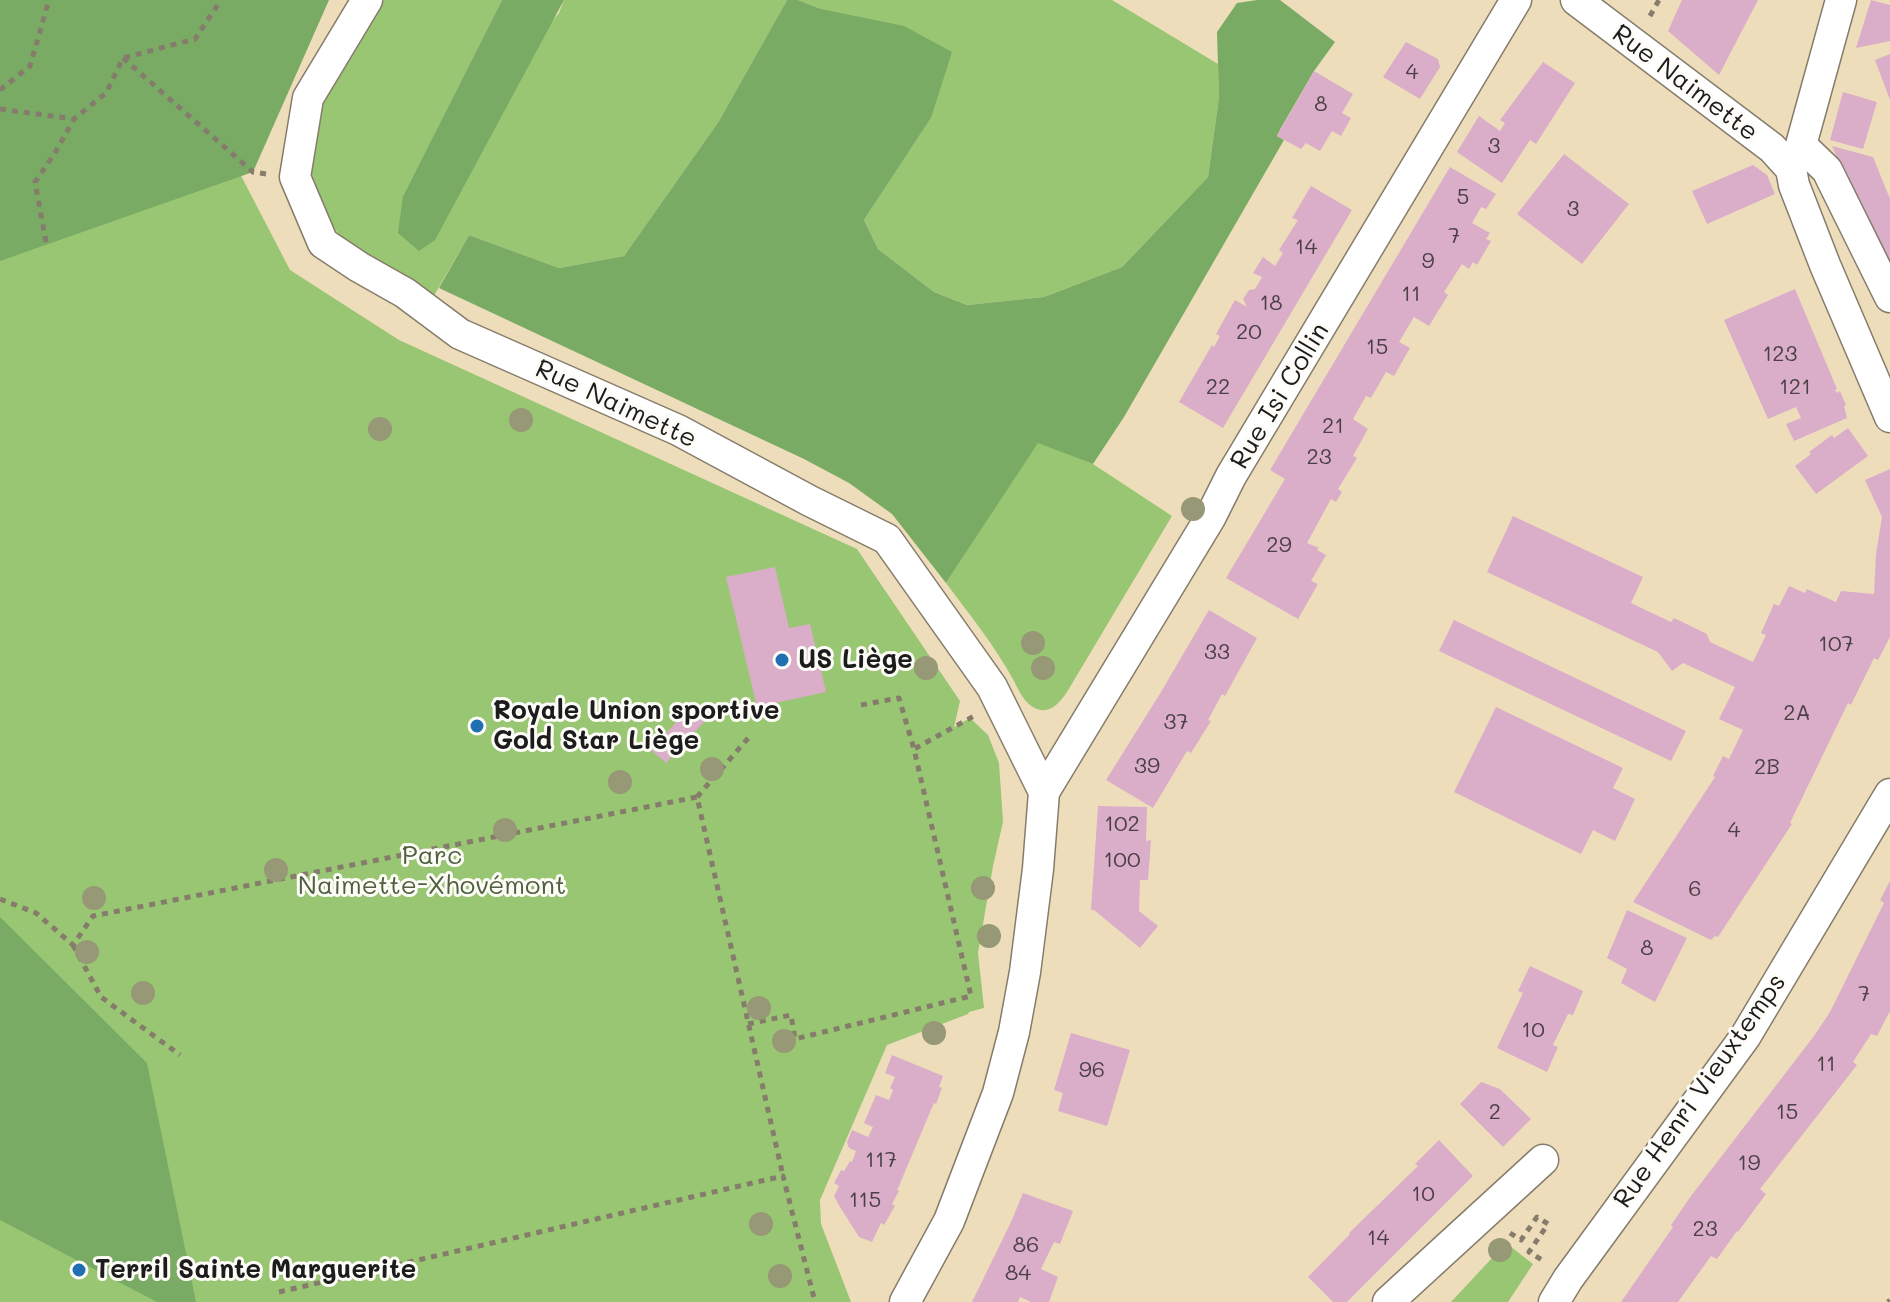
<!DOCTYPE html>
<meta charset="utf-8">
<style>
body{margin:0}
canvas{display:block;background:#eeddba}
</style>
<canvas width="1890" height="1302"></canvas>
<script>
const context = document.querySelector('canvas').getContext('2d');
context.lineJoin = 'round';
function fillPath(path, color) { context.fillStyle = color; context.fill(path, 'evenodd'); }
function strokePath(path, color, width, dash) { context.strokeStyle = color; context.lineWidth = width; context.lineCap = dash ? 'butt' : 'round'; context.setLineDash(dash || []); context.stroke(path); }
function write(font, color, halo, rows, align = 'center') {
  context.font = font + ' Mali,sans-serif'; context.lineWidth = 6; context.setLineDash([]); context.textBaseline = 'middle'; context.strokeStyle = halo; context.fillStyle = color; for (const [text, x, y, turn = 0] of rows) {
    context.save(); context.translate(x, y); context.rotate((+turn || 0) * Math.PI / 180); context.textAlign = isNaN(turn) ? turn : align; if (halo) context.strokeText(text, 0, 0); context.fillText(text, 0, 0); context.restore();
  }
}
const green = new Path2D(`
 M0,0L210,116L290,270L399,340L857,549L960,701L954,727L970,718L988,735L999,763L1003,822L993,866L978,953L984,1008L969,1012L968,1014L887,1045L820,1200L821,1224L851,1302H0Z
 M384,0H502L403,196L559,13L564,0H787L719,121L624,256L559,268L469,235L432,299L366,261L337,232L322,210L310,168L314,127L327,90Z
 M798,0H1112L1218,64L1219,97L1208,177L1122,267L1044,297L967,305L934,292L878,249L864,220L931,118L821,9Z
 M1038,442L1093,464L1172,516L1067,692C1060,702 1051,714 1037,709C1025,705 1019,691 1014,681C995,646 970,615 946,583Z
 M1506,1243L1533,1264L1508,1302H1451Z`);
const forest = new Path2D(`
 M0,0H329L253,172L0,261Z
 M502,0H564L435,240L419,251L398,233L403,196Z
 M787,0H798L821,9L904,26L952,52L931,118L864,220L878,249L934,292L967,305L1044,297L1122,267L1208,177L1219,97L1217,32L1237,3L1257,0H1280L1335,42L1314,71L1281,128L1277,136L1284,140L1124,417L1093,464L1038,443L946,583L892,514L849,483L804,459L439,288L469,235L559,268L624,256L719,121Z
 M0,917L147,1063L196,1302H157L0,1220Z`);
const building = new Path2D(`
 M1682,0H1758L1719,75L1668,31Z
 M1871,0L1890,5V41L1856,48Z
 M1406,42L1438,59L1440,67L1420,99L1383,77Z
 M1890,54V100L1875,60Z
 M1543,62L1575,83L1536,144L1530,140L1502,183L1457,152L1479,116L1500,131L1505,123L1500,120Z
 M1314,71L1353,94L1342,113L1351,118L1341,136L1332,131L1320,151L1306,143L1301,149L1277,136Z
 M1843,92L1877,102L1863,149L1830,140Z
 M1832,146L1873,157L1890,199V270L1871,237Z
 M1564,154L1629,204L1582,264L1517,214Z
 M1753,165L1767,175L1775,194L1707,224L1692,191Z
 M1450,167L1496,194L1486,209L1481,207L1472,223L1490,233L1486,239L1491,241L1477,265L1473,262L1469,269L1462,264L1444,292L1448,295L1429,326L1414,317L1399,342L1410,348L1394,376L1386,372L1371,398L1366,396L1353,419L1368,429L1353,456L1357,458L1338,489L1342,492L1336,502L1331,499L1307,543L1319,548L1317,550L1326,555L1311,581L1318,584L1298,619L1226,578L1285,479L1270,470Z
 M1311,186L1352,210L1223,428L1179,402L1212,345L1214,347L1220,336L1216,334L1235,300L1247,307L1243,299L1249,290L1255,289L1262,277L1253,273L1263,257L1275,266L1283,253L1279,250L1298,220L1292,218Z
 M1795,289L1837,389L1835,390L1837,393L1840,391L1846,405L1844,406L1847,418L1794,441L1786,424L1801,418L1796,407L1768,419L1724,320Z
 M1848,428L1868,456L1816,494L1795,466L1811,454L1809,452L1832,435L1834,438Z
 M1890,469V637L1878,660L1874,658L1851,705L1848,703L1790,823L1792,824L1718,937L1715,936L1711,940L1633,902L1715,777L1713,776L1723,756L1729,759L1743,730L1719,719L1735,687L1683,663L1672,671L1658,652L1487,572L1513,516L1643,577L1631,603L1671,622L1674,618L1707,634L1710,642L1753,662L1766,635L1761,633L1774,604L1779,606L1789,586L1805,593L1807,589L1836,602L1841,591L1874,594L1876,554L1882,517L1865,480Z
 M775,567L789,628L810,624L826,692L757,707L726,577Z
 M1209,610L1257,638L1225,696L1222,694L1208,720L1211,721L1191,753L1187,751L1153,808L1106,780L1161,692Z
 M1454,620L1686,731L1671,761L1439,651Z
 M1496,707L1623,768L1613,788L1635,799L1615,841L1593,830L1581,854L1454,792Z
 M689,708L704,722L666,763L651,750Z
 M1098,806L1147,807L1146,841L1151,840L1148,880H1140L1139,911L1158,926L1140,948L1094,910H1091Z
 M1890,881V1011L1877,1036L1871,1034L1853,1062L1857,1065L1760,1189L1766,1194L1738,1232L1737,1231L1717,1259L1711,1256L1678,1302H1621L1673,1227L1671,1225L1691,1196L1814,1036L1830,1012L1883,905L1884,903L1880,900Z
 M1627,910L1687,938L1655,1002L1621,983L1627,969L1607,958Z
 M1530,966L1583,991L1573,1015L1568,1014L1553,1045L1558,1047L1547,1072L1497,1048L1523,993L1518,991Z
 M1071,1033L1130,1050L1107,1126L1058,1111L1063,1093L1054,1090Z
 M892,1055L943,1076L939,1087L942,1088L936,1104L934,1103L933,1105L899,1186L897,1190L899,1191L892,1204L895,1206L884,1225L881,1223L872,1242L859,1237L840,1207L834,1196L839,1186L834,1183L841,1170L844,1171L850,1161L852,1162L856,1151L849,1148L847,1142L852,1130L868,1137L873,1127L864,1123L876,1095L889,1100L893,1090L890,1088L895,1077L885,1073Z
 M1481,1082L1500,1089L1531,1119L1503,1147L1460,1104Z
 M1439,1140L1473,1176L1347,1302H1333L1308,1277L1350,1234L1349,1233L1418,1166L1415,1164Z
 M1023,1193L1073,1211L1060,1244L1054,1242L1041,1269L1058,1277L1049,1302H1031L1020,1297L1018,1302H972L1011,1222Z`);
const path = new Path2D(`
 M1650,16L1659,0
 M123,58L253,172L266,174
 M0,90L30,66L49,0
 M0,109L74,119L106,93L123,58L195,39L221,0
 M46,242L35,182L55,153L74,119
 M861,705L899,698L914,749
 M697,797L750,736
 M0,899L36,913L73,945L93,916L697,797L783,1176
 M73,945L101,997L180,1055
 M748,1024L791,1015L795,1039L971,996L914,749L974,716
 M1510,1233L1521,1240L1537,1217L1548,1224L1529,1252L1542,1260
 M279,1292L783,1176L815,1302
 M1888,1302L1890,1300`);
const minor = new Path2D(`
 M367,0L308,98L295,177L323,243L359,267L405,293L460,334L678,430L810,501L887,539L992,687L1044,792
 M1576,0L1772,148L1791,169
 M1801,145L1827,170L1890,297
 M1793,164L1801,145L1841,0
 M1791,169L1794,185L1825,265L1890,417
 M905,1302L949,1221L998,1093L1014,1032L1025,972L1038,869L1044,792L1210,518L1231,476L1516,0
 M1388,1302L1543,1160
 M1554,1302L1568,1279L1745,1037L1890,794`);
const trees = [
 [521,420],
 [380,429],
 [1193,509],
 [1033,643],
 [926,668],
 [1043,668],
 [712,769],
 [620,782],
 [505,830],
 [276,870],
 [983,888],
 [94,898],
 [989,936],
 [87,952],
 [143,993],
 [759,1008],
 [934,1033],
 [784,1041],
 [761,1224],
 [1500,1250],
 [780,1276]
];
const markers = [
 [782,660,8,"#1f6fb2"],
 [477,726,8,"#1f6fb2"],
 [79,1270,8,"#1f6fb2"]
];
const numberNames = [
 ["4",1412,72],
 ["8",1321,104],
 ["3",1494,146],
 ["5",1463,197],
 ["3",1573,209],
 ["7",1454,236],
 ["14",1306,247],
 ["9",1428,261],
 ["11",1411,294],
 ["18",1271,303],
 ["20",1249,332],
 ["15",1377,347],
 ["123",1780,354],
 ["22",1218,387],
 ["121",1795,387],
 ["21",1333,426],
 ["23",1319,457],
 ["29",1279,545],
 ["107",1836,644],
 ["33",1217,652],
 ["2A",1797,713],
 ["37",1176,722],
 ["39",1147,766],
 ["2B",1767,767],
 ["102",1122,824],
 ["4",1734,830],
 ["100",1122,860],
 ["6",1695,889],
 ["8",1647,948],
 ["7",1864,994],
 ["10",1533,1030],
 ["11",1826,1064],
 ["96",1092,1070],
 ["2",1495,1112],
 ["15",1787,1112],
 ["117",881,1160],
 ["19",1749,1163],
 ["10",1423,1194],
 ["115",865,1200],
 ["23",1705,1229],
 ["14",1378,1238],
 ["86",1026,1245],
 ["84",1018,1273]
];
const streetNames = [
 ["Rue Naimette",1685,83,37],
 ["Rue Isi Collin",1280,396,-59],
 ["Rue Naimette",616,404,25],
 ["Rue Henri Vieuxtemps",1700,1091,-55]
];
const poiNames = [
 ["US Liège",798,660],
 ["Royale Union sportive",493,711],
 ["Gold Star Liège",493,741],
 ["Terril Sainte Marguerite",95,1270]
];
const parkNames = [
 ["Parc",432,856],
 ["Naimette-Xhovémont",432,886]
];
fillPath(green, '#99c673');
fillPath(forest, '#7aab65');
fillPath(building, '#daaec8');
strokePath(minor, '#857c6b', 33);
strokePath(path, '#857c6b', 5, [6, 6]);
strokePath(minor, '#fff', 30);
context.fillStyle = '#969876';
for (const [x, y] of trees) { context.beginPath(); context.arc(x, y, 12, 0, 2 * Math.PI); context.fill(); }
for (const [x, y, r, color] of markers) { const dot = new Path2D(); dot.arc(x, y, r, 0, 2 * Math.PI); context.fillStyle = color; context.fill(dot); strokePath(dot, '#fdfcf7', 3); }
write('22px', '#4c4047', null, numberNames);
write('26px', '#1c1c1c', '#fdfcf7', streetNames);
write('bold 26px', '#1c1c1c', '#fdfcf7', poiNames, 'left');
write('26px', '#4e603f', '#fdfcf7', parkNames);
</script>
